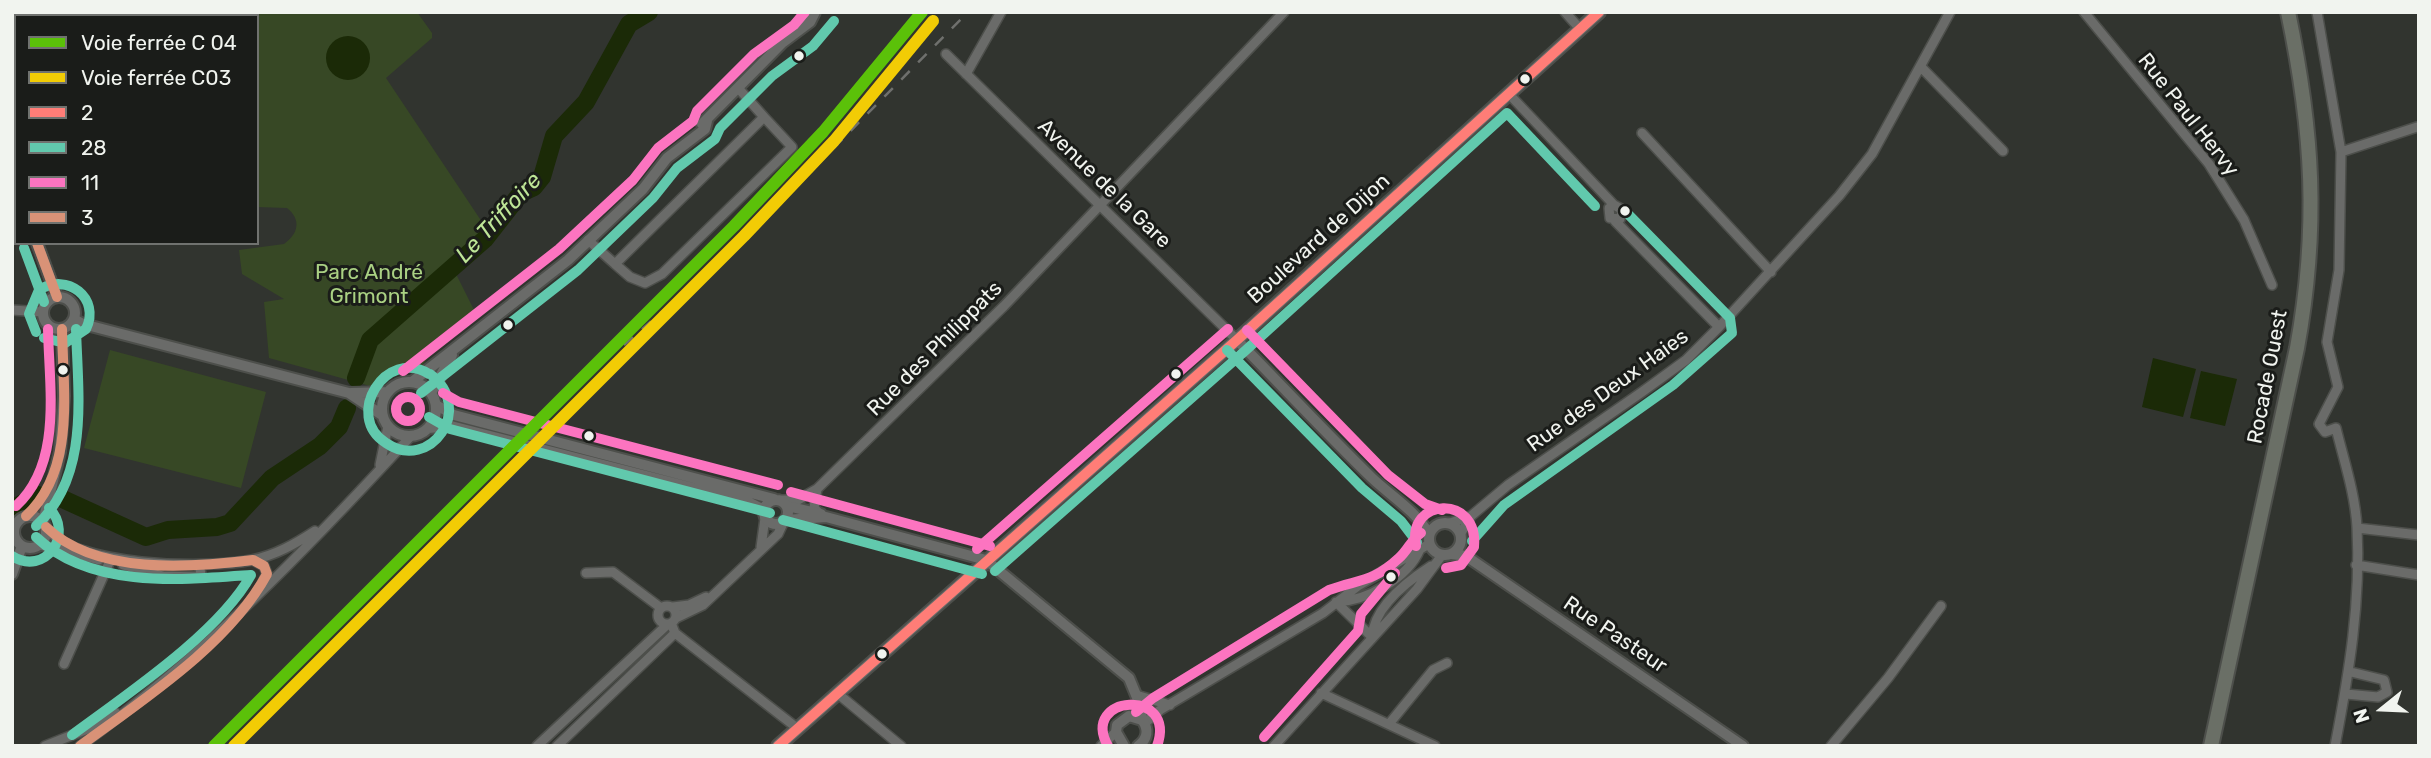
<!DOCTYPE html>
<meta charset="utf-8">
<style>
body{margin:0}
#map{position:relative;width:2431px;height:758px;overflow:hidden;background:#31342f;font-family:Rubik,sans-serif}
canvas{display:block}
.frame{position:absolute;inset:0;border:14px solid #f1f4ef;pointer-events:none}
.legend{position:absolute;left:14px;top:14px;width:245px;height:231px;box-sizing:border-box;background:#1a1c19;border:2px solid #70726f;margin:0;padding:9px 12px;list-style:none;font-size:21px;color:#f1f4ef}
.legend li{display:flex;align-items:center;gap:14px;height:35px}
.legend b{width:35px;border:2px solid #70726f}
.north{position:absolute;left:2347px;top:674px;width:70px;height:70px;-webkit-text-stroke:5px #1a1c19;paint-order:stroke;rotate:252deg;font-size:19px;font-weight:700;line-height:28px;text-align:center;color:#f1f4ef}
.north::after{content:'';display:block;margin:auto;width:24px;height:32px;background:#f1f4ef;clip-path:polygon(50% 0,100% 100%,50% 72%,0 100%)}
</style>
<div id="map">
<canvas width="2431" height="758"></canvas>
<div class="frame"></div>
<ul class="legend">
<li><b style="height:9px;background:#5bc109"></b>Voie ferrée C 04</li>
<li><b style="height:9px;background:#f2cc05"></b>Voie ferrée C03</li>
<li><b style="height:9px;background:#ff7d77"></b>2</li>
<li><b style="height:9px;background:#61c9ad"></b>28</li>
<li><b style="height:9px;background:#fc74c0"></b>11</li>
<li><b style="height:9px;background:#d99277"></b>3</li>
</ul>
<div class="north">N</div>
</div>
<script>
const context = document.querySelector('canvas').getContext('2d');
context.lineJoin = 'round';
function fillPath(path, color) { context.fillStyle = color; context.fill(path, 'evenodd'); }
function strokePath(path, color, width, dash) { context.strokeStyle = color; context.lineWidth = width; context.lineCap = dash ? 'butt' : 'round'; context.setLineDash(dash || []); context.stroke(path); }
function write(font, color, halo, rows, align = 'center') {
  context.font = font + ' Rubik,sans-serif'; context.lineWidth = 6; context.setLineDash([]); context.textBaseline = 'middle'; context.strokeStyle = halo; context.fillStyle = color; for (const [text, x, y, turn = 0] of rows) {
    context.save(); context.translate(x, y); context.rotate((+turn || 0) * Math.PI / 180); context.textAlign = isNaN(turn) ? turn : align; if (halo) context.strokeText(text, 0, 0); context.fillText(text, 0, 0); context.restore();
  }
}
const green = new Path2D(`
 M12,12H417L432,33V38L386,78L490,234L453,268L478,318L431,354L421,367L392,374L370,386L269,358L264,302L284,299L242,274L239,250L284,244C298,234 302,220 287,208L257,207V16H16V114L12,100Z
 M110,350L266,392L241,488L84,448Z`);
const water = new Path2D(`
 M326 58a22 22 0 1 1 44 0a22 22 0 1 1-44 0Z
 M2153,358L2196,369L2183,417L2142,407Z
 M2201,371L2237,379L2225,426L2190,418Z`);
const river = new Path2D(`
 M356,378L370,340L485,239L521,193L534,187L542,177L554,136L586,102L629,24L649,12
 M56,496L146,537L168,530L217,527L230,523L272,478L320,446L339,427L347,408
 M12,509L38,495`);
const minor = new Path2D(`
 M1565,12L1580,29
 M2084,12L2209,164L2244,220L2272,285
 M2317,12L2341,152L2339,270L2327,342L2338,387L2319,424L2325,432L2336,428C2344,461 2355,493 2357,527C2361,602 2349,673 2335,746
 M946,54L1237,340
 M1921,67L2003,151
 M966,74L1001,12
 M1508,93L1614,205L1623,210L1620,219L1610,218L1609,208L1614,205
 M1642,133L1771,272
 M2341,152L2417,127
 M1615,221L1719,327
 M588,240L615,264L764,117L739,89
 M615,264L630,277L645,283L662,274L792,147L764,117
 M12,310L43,312
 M380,465L388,426
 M817,489L814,508L819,513
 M781,500H798L817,489L1004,306L1284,12
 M1450,523L1471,516
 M46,527C70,567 208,569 252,560C276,555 295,544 315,531
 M2357,528L2419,535
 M1461,533L1471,516L1508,485L1642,392L1686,360L1719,327L1839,196L1872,154L1950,12
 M40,545L99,560
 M761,547L765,518
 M253,560L264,566L267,574L260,588
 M123,565L163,576L197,577L201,574L199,565
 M2356,565L2419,575
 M586,573L613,572L661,608
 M1336,602C1367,601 1408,578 1420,549
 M1336,602L1372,637
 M658 615a9 9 0 1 1 18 0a9 9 0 1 1-18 0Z
 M673,607L689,605L706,597
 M676,618L703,605L778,534L784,521
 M671,623L675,633L797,728
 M1372,637C1374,607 1406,582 1431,566
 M64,664L109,563
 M837,693L901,746
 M1321,693L1435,746
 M2346,694L2378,697L2387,692L2384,680L2351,672
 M1136,695L1170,705
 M1145,723L1160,710L1323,613L1358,586L1429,544
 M1389,724L1433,670L1447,663
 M45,746L95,726L116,713
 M80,746C203,657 309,547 411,436
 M537,746L668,624
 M557,746L675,633
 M1101,746L1116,732
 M1274,746L1417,589L1442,555
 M1831,746L1888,678L1941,606`);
const tertiary = new Path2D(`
 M702,124L782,43L810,22L815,12
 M12,145L16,159
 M37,243L57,297
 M43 313a16 16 0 1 1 32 0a16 16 0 1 1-32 0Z
 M74,319L83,324L349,393L382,415
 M1237,340C1282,386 1326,433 1372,478C1391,496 1416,511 1429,534
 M412,382L568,260L643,189L667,158L705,129L707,121
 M382 409a27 27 0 1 1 54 0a27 27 0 1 1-54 0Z
 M351,393L388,392
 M431,393L452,355
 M436,405L454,415L774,499
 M428,428L451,426L748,502L764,510
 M764 512a12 12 0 1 1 24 0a12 12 0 1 1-24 0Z
 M787,506L821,514
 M14 532a16 16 0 1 1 32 0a16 16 0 1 1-32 0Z
 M786,520L826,517L986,560L1129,678L1141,707L1142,720
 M43,522L60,452L64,396L62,329
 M1429 539a16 16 0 1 1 32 0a16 16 0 1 1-32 0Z
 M1452,554L1466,556L1743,746
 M12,574L22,546
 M1124,746L1116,732L1117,725L1129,716L1142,720C1149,729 1148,739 1138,746`);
const secondary = new Path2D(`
 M778,746L1237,340L1599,12`);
const primary = new Path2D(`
 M2211,746L2297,348C2319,228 2313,131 2288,12`);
const rail = new Path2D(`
 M624,345L699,279L802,180L968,12`);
const bus1 = new Path2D(`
 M778,746L1237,340L1599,12`);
const bus2 = new Path2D(`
 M24,248L44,302
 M36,332L29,314L39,290C67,272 101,298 86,329L65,343L44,338
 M1227,350L1362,488L1401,521L1417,542
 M429,374C386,347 343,416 386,443C430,473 476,408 430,374
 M421,393L578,270L653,198L677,168L715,139L720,128L772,76L813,46L834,21
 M429,417L450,429L770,513
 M783,520L982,574
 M36,526C90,476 78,396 76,329
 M36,537C91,589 182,580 251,575C219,633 126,695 72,735
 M1472,541L1504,505L1673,385L1732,333L1730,318L1625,211
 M12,556C45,577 75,534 49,508
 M995,571L1246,350L1507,113L1595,206`);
const bus3 = new Path2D(`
 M1247,330L1388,475L1425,504L1442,510
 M403,371L559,249L633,180L658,148L693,121L697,111L754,54L794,25L805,12
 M443,393L459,402L778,485
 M396 409a12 12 0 1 1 24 0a12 12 0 1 1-24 0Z
 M791,492L990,546
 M16,506C63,463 49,387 48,329
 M1416,546C1406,498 1479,493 1474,547L1461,565L1446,568
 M977,549L1228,329
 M1136,712L1153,698L1329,590C1359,579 1372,583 1399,558C1408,550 1411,540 1421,533
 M1264,737L1358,631L1361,614L1395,573
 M1108,746C1079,695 1178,687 1157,746`);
const bus4 = new Path2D(`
 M37,243L57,297
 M26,516C76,469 63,392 62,329
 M46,527C96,575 189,568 253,560L264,566L267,574C229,644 144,699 80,746`);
const rail1 = new Path2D(`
 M214,746L734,226L823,132L922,12`);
const rail2 = new Path2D(`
 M234,746L744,236L834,141L933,21`);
const markers = [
 [799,56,6,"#f1f4ef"],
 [1525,79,6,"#f1f4ef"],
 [1625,211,6,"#f1f4ef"],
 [508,325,6,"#f1f4ef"],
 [63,370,6,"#f1f4ef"],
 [1176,374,6,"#f1f4ef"],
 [589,436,6,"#f1f4ef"],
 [1391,577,6,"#f1f4ef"],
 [882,654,6,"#f1f4ef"]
];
const streetNames = [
 ["Rue Paul Hervy",2188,115,52],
 ["Avenue de la Gare",1104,184,44],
 ["Boulevard de Dijon",1319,239,-42],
 ["Rue des Philippats",935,349,-45],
 ["Rocade Ouest",2268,377,-79],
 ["Rue des Deux Haies",1608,391,-36],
 ["Rue Pasteur",1615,635,34]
];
const parkNames = [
 ["Parc André",369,273],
 ["Grimont",369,297]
];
const waterNames = [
 ["Le Triffoire",499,218,-47]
];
fillPath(green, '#374825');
fillPath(water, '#1b2a07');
strokePath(river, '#1b2a07', 18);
strokePath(minor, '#4d4f4b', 12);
strokePath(tertiary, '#4d4f4b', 14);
strokePath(secondary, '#4d4f4b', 16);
strokePath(primary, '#4d4f4b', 18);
strokePath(minor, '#6a6b69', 9);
strokePath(tertiary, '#6a6b69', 10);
strokePath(secondary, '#6a6b69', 12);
strokePath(primary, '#6a6f66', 14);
strokePath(rail, '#6f706d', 2.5, [12, 12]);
strokePath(bus1, '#ff7d77', 10);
strokePath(bus2, '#61c9ad', 10);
strokePath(bus3, '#fc74c0', 10);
strokePath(bus4, '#d99277', 10);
strokePath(rail1, '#5bc109', 12);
strokePath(rail2, '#f2cc05', 12);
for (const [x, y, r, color] of markers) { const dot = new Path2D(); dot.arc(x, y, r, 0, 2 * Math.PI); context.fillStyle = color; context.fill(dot); strokePath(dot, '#1a1c19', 2.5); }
write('21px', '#f1f4ef', '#1a1c19', streetNames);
write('21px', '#aad183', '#1a1c19', parkNames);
write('italic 23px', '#bee697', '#1a1c19', waterNames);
</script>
